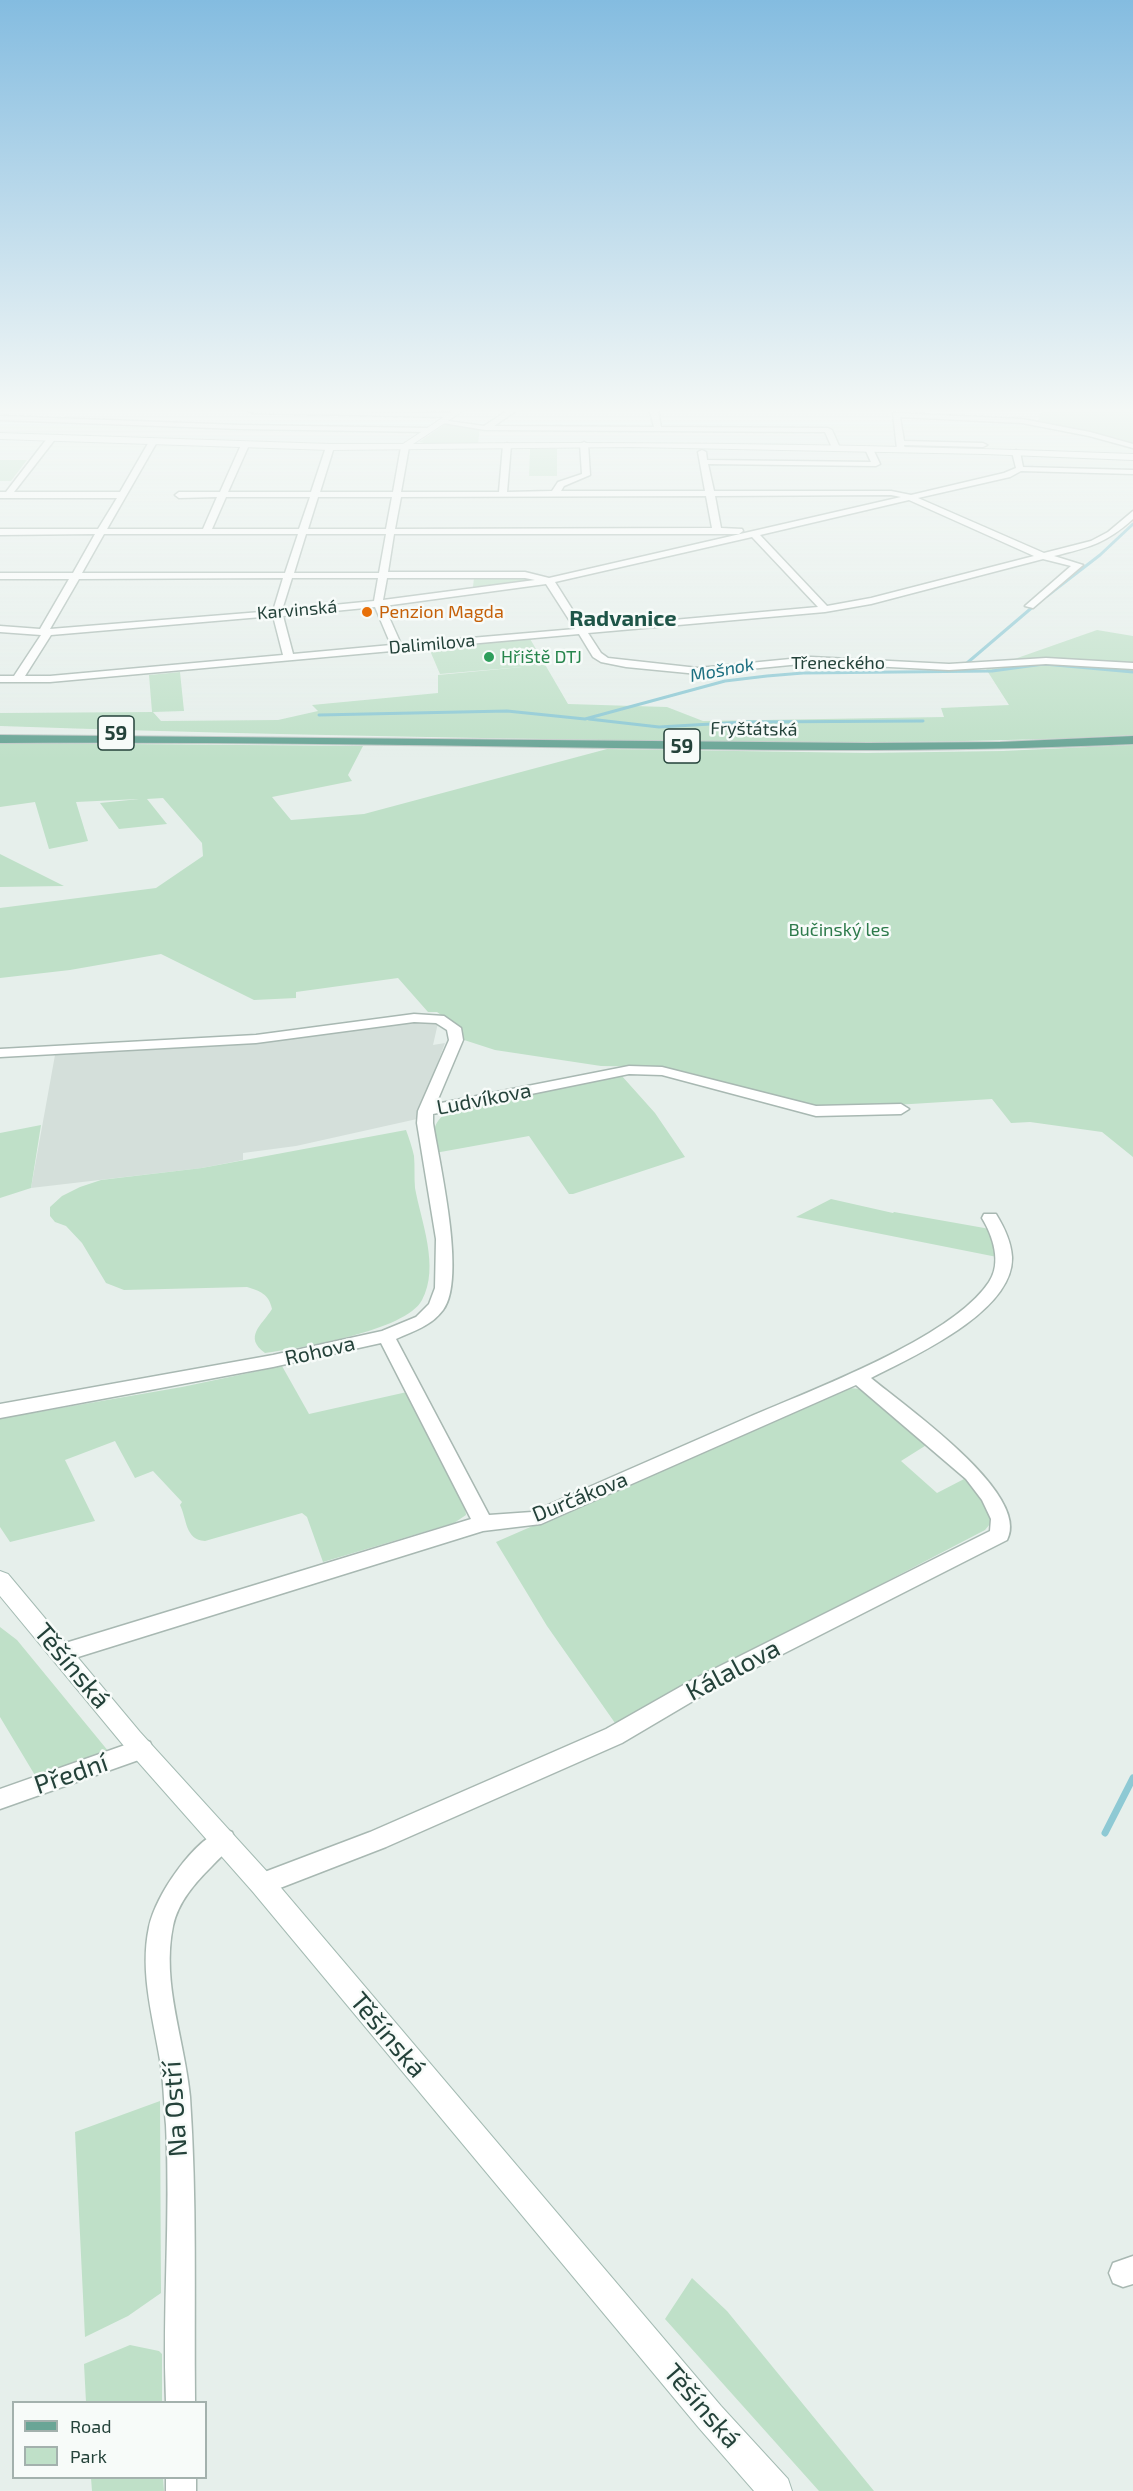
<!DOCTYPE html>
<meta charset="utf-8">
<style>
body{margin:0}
#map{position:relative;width:1133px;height:2491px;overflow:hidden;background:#e6efeb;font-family:"Exo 2",sans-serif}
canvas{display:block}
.legend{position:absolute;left:12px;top:2401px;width:195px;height:78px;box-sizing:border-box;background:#f7fbf9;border:2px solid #a3b1ad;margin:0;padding:8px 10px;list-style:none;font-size:18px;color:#24423a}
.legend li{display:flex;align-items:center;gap:12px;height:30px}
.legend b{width:30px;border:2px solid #a3b1ad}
</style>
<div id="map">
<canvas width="1133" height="2491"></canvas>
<ul class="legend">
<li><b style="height:8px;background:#6aa596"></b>Road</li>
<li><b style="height:16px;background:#bfe0c8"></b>Park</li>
</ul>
</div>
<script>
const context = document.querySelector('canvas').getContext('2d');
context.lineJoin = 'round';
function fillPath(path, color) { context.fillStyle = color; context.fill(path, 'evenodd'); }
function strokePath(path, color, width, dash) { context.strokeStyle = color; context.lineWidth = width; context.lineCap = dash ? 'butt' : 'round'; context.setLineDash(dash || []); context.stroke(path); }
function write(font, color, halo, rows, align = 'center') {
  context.font = font + ' "Exo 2",sans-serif'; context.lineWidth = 5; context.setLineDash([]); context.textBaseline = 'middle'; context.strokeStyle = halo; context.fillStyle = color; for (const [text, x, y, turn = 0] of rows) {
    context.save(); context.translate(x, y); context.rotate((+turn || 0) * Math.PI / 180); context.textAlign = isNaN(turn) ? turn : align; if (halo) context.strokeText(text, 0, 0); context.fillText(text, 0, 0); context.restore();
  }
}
const built = new Path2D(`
 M411,1021H429L438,1023L433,1045L445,1043L417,1119L296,1146L243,1153V1160L202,1168L31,1188L55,1055L253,1043Z`);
const green = new Path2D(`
 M1042,411H1133V444L1038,422Z
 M445,424L480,429L478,444H428L419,442Z
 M530,449H557V476H529Z
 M0,460H27L11,481H0Z
 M474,577L527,578L539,581L473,587Z
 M1097,630L1133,636V735C956,745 780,742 604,740C402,737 201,733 0,726V713L152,712L149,675L180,672L184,711L153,712L161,721L278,720L318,711L312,705L438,693V675L522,667L440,674L428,646L529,637L568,704L667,707L703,721L944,717L941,708L1009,705L986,669Z
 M0,743L363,746L348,775L352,781L272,797L291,820L364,814L607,749L867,753L1002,751L1133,745V1157L1102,1132L1030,1122L1011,1123L992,1099L830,1109L774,1098L691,1073L662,1067L601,1066L495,1050L461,1039L458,1027L437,1012H428L398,978L296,992V998L254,1000L161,954L70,970L0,978V908L156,888L203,856L202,843L163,798L147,799L167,824L119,829L100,803L139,799L76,802L88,841L49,849L35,802L0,807Z
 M0,854L64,886L0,887Z
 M621,1075L655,1113L685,1157L573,1194H569L529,1136L435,1153C433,1133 431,1123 449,1111Z
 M41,1125L31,1188L0,1198V1133Z
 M406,1130C409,1138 412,1147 414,1156C415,1166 414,1177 415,1188C421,1221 440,1267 422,1300C406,1331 300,1348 265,1353C243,1337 262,1325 272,1309C269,1294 260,1291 247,1287L124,1290L106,1283L82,1243L66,1226L55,1222L50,1216V1207L62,1196L80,1187L101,1180L202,1168Z
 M831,1199L893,1213L894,1212L990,1229L997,1257L796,1217Z
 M282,1366L309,1414L407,1392L465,1506L466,1515L454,1523L323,1562L307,1517L302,1513L205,1541C185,1540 187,1519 180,1505L182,1502L153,1471L135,1478L115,1441L65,1460L95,1521L10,1542L0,1527V1414L31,1409L32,1413L182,1387Z
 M849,1388L862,1389L928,1444L901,1461L937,1493L966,1478L995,1518L985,1530L615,1723L547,1626L496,1542Z
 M0,1627L17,1640L109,1752L36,1777L0,1717Z
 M160,2101L161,2293L128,2316L85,2337L75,2132Z
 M692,2278L727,2311L874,2491H819L665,2319Z
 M130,2345L159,2351L162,2354V2402H86L84,2364Z
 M91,2478H163L164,2491H92Z`);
const streamFar1 = new Path2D(`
 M1047,596L1100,555L1133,524
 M967,663L1035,605
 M319,715L507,711L585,719L725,681L767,676L803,673L992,671L1044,664L1133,672
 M589,719L659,727L746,722L923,721`);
const stream = new Path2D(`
 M1105,1833L1133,1778`);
const minor = new Path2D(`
 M249,411L452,413L456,415L452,417L253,413Z
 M507,411H516L494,426L654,427L650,411H658L661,427L828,428L832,430L840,448L833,450L825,432L485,430L437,422L441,420L484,426Z
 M893,413L1022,419L1090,432L1133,444V448L1089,436L1022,423L900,417L904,441L983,443L987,445L983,447L904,445L905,449L901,451L897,449Z
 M0,416L240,425L428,428L432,430L428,432L240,429L0,420Z
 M49,436L56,438L14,492H120L150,440L157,442L107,529H203L217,497L179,498L175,495L179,492H220L241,445L245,443L249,445L228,492H311L326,447L330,445L334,447L320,492H393L401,447L405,445L409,447L401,492H499L503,445L507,443L511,445L507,492L552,491L558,482L582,474L580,444L584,442L588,444L590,475L564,486L561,491H705L698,452L702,450L706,452L707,460L871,462L865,449L869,447L873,449L880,464L876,466L708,464L714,491H891L911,495L1004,473L1016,468L1012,452L1016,450L1020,452L1023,467L1133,470V474L1021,471L1010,477L918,498L1044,553L1091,541L1108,532L1133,511V519C1105,544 1090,547 1054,556L1083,565L1033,608L1025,606L1071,566L1043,559L871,604L825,612L588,633L601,653L608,658L698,668L811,657L949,664L1046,658L1133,663V669L1046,664L949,670L811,663L698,674L626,667L601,662L593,657L579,634L50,682H0V676H14L41,635L0,632V626L40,629L69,579H0V573H73L95,534L0,535V529H98L117,498H0V492H6ZM891,495L901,497L549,578L525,572H388L394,534H739L743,531L742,529L721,528L715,496ZM706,496L712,528L395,529L401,497ZM226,497H310L299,529H212ZM318,497H392L386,529H308ZM909,500L1034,556L871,598L827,606L760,535ZM104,534H298L285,573H82ZM306,534H386L379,573H294ZM752,537L818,607L584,628L555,582ZM283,578L273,611L50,629L79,579ZM292,578H378L374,601L282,610ZM387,578H525L535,580L383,600ZM546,584L575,629L401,644L384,606ZM375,607L391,645L293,654L283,616ZM273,616L283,655L50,676H25L51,635Z
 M414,1014L444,1016L461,1028L463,1040L436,1104L629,1066L662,1067L816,1106L901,1104L909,1109L901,1114L816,1116L662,1075L629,1074L433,1114V1123C439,1162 467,1279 443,1310C431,1326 414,1331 396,1339L489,1515L532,1512C604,1480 677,1449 749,1417C812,1390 952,1338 989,1282C1002,1263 993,1236 982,1218L984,1214H996C1004,1227 1011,1241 1012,1257C1014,1312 912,1357 871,1378C903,1405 1032,1494 1007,1540L710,1691L622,1743L386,1847L262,1895L254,1892L250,1884L254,1876L370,1832L606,1729L694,1679L990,1531L991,1519L982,1500L966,1479L856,1385L541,1524L483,1531L62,1662L55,1659L52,1653L55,1647L62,1644L471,1519L381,1343L273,1367L0,1418V1404L273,1355L382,1331L416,1317L429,1304L435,1288L436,1239L417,1123L418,1111L449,1040L447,1030L436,1023L414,1022L256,1043L0,1057V1049L256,1035Z
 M142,1739L150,1742L153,1749L150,1756L0,1809V1789Z
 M224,1829L232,1832L235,1839C230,1850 220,1857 212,1866C195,1883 178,1902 173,1926C161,1983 185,2041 190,2097C197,2199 194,2300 195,2402H166C162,2310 171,2218 166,2125C164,2106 164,2086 161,2066C154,2021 139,1973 149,1927C156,1895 193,1840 224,1829Z
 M1133,2256V2284L1123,2287L1113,2283L1109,2273L1113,2263Z
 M166,2478H196V2491H166Z`);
const tertiary = new Path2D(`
 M453,411H463L413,444C653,441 893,445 1133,454V460L985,454L631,447L330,450L0,439V433L330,444H403Z`);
const secondary = new Path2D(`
 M0,1571L8,1574L140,1732L271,1876L721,2406L788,2479L792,2491H754L699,2428L253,1892L124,1746L0,1596Z`);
const primary = new Path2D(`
 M0,735L868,743L1000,742L1133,736V744C936,753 738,750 541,747C361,744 180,742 0,743Z`);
const markers = [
 [367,612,6,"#e8710a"],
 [489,657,6,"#2e9e5b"]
];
const farStreetnames = [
 ["Karvinská",297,610,-5],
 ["Dalimilova",432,644,-5],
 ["Třeneckého",838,663],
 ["Fryštátská",754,729,1]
];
const farFoodnames = [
 ["Penzion Magda",379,612]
];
const farLeisurenames = [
 ["Hřiště DTJ",501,657]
];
const farWaternames = [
 ["Mošnok",722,670,-11]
];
const farParknames = [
 ["Bučinský les",839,930]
];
const shields = [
 [116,733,36],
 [682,746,36]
];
const shieldNames = [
 ["59",116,733],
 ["59",682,746]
];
const streetNames = [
 ["Ludvíkova",484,1099,-11],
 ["Rohova",320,1351,-13],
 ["Durčákova",580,1497,-22]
];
const farDistrictnames = [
 ["Radvanice",623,619]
];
const nearStreetnames = [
 ["Těšínská",72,1666,50],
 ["Kálalova",733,1670,-28],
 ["Přední",71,1774,-19],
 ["Těšínská",388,2035,50],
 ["Na Ostří",175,2109,-94],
 ["Těšínská",702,2406,49]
];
fillPath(built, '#d4dfda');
fillPath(green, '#bfe0c8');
strokePath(streamFar1, '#8ec9d4', 3);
strokePath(stream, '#8ec9d4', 7);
strokePath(minor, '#a8b8b2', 3);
strokePath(tertiary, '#a8b8b2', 2);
strokePath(secondary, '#a4bbb3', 2);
strokePath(primary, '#c2cac8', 2);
fillPath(minor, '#fff');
fillPath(tertiary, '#fff');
fillPath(secondary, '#fff');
fillPath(primary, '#6aa596');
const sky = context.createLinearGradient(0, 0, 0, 760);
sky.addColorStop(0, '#84bce0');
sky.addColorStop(0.54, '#f4f8f6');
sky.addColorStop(1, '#f4f8f600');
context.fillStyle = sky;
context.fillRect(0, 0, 1133, 760);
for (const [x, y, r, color] of markers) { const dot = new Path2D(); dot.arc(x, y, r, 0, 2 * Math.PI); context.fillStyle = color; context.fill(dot); strokePath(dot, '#f7fbf9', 2); }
write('18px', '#24423a', '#f7fbf9', farStreetnames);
write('18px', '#c56008', '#f7fbf9', farFoodnames, 'left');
write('18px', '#27864d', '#f7fbf9', farLeisurenames, 'left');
write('italic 18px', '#1c6f80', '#f7fbf9', farWaternames);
write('18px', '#2d7a4b', '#f7fbf9', farParknames);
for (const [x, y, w] of shields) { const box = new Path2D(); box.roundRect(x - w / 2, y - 17, w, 34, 4.5); context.fillStyle = '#f7fbf9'; context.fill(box); strokePath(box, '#24423a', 1.5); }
write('bold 20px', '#24423a', null, shieldNames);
write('21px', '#24423a', '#f7fbf9', streetNames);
write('bold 22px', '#1f5548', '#f7fbf9', farDistrictnames);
write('26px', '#24423a', '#f7fbf9', nearStreetnames);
</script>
